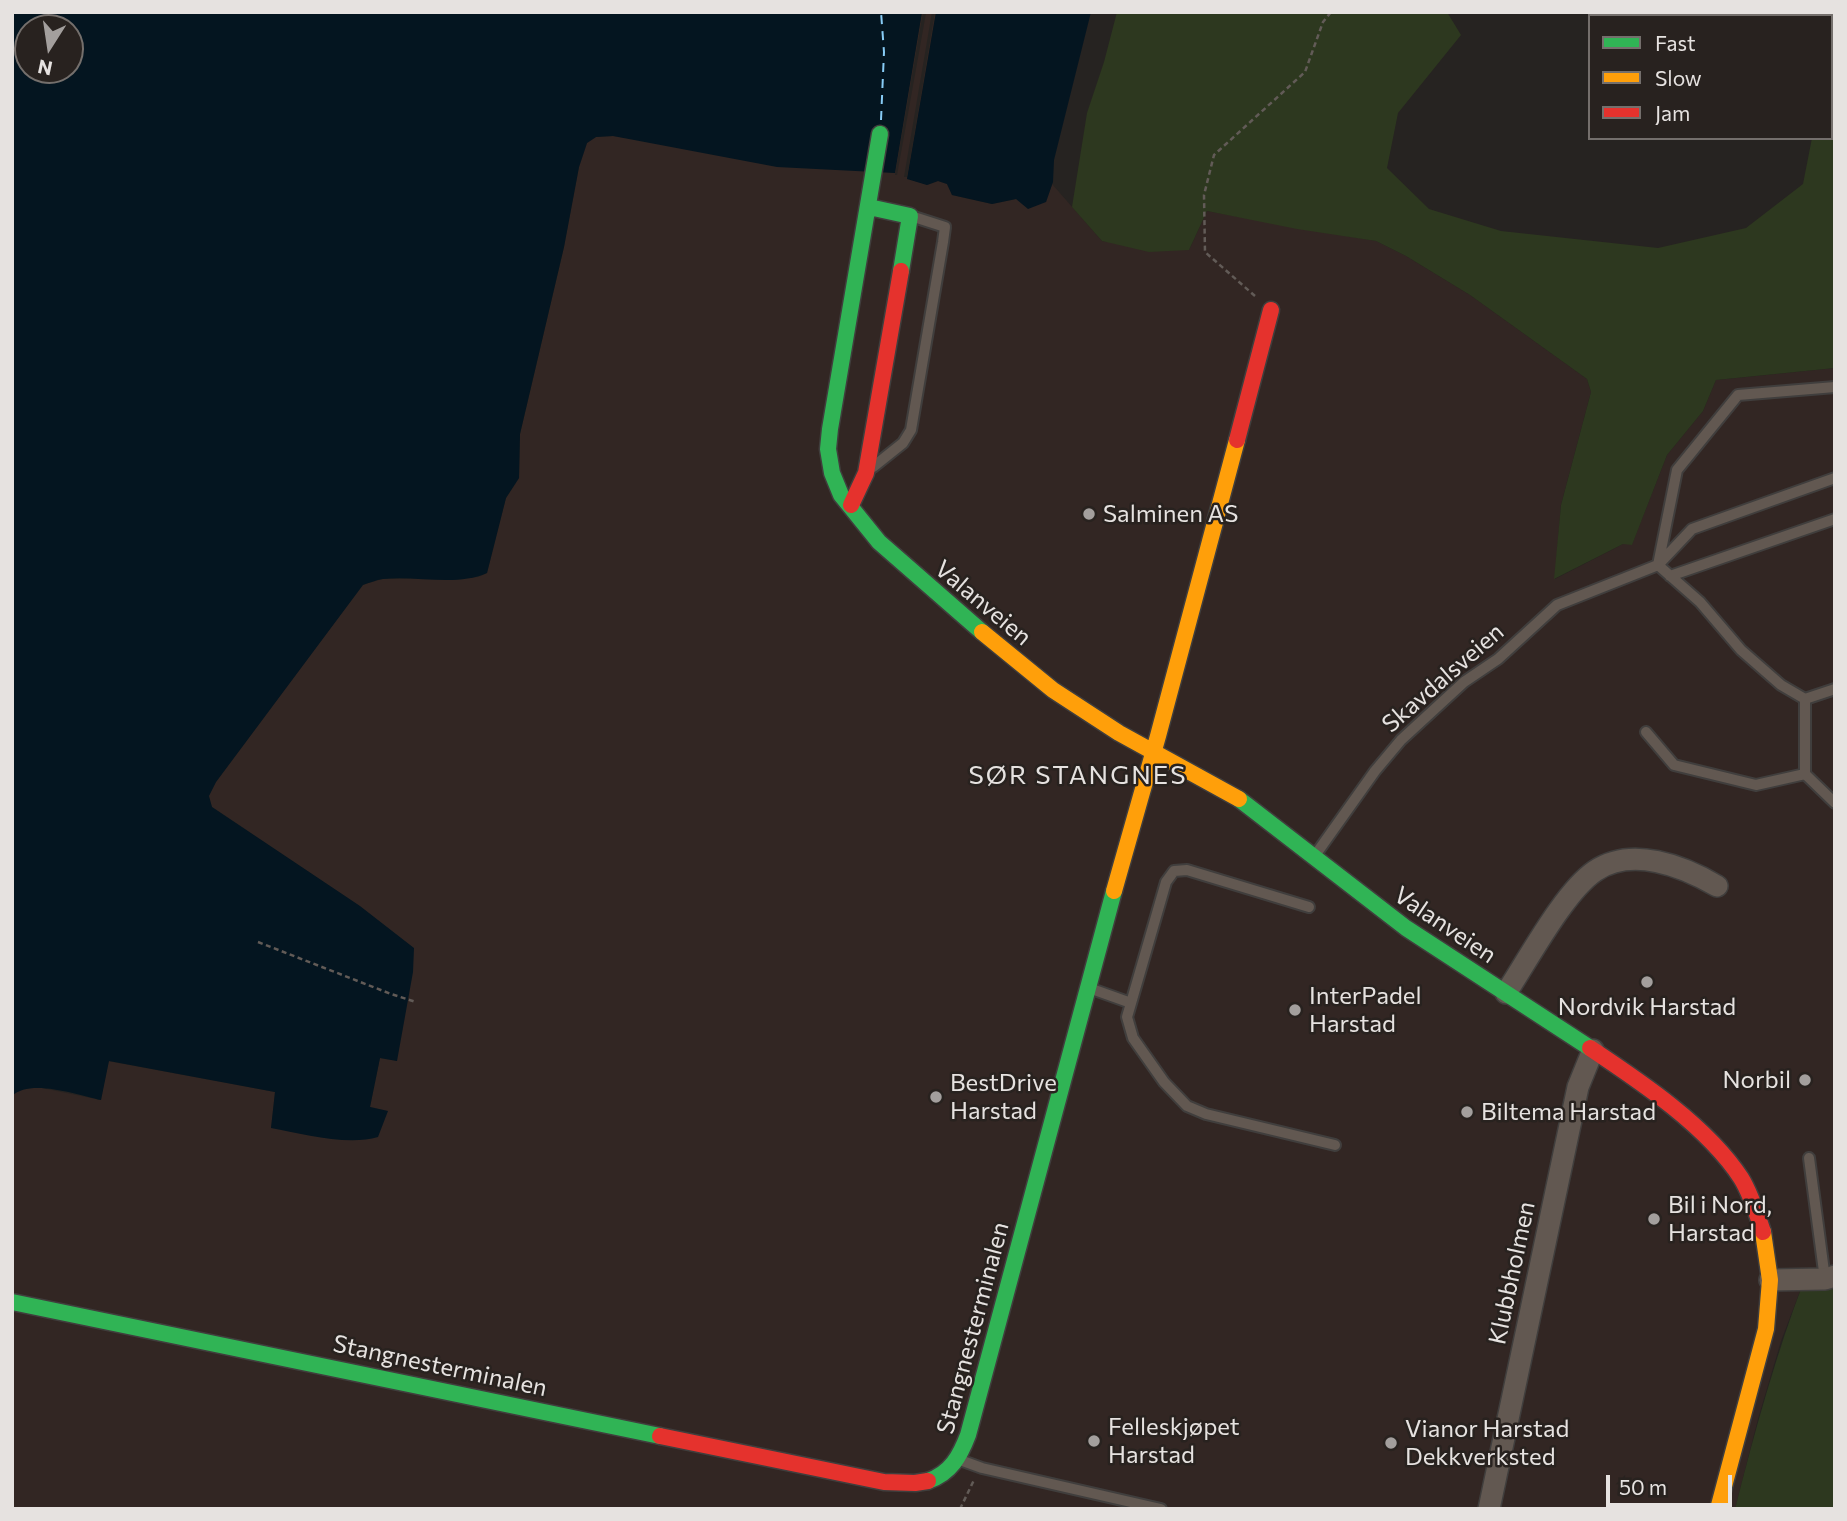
<!DOCTYPE html>
<meta charset="utf-8">
<style>
body{margin:0}
#map{position:relative;width:1847px;height:1521px;overflow:hidden;background:#262321;font-family:Commissioner,sans-serif}
canvas{display:block}
.frame{position:absolute;inset:0;border:14px solid #e6e2e0;pointer-events:none}
.legend{position:absolute;left:1588px;top:14px;width:245px;height:126px;box-sizing:border-box;background:#28221f;border:2px solid #746f6c;margin:0;padding:9px 12px;list-style:none;font-size:21px;color:#e6e2e0}
.legend li{display:flex;align-items:center;gap:14px;height:35px}
.legend b{width:35px;border:2px solid #746f6c}
.north{position:absolute;left:14px;top:14px;width:70px;height:70px;box-sizing:border-box;background:#28221f;border:2px solid #746f6c;border-radius:50%;rotate:192deg;font-size:19px;font-weight:700;line-height:28px;text-align:center;color:#e6e2e0}
.north::after{content:'';display:block;margin:auto;width:24px;height:32px;background:#a39f9d;clip-path:polygon(50% 0,100% 100%,50% 72%,0 100%)}
.scale{position:absolute;left:1606px;top:1475px;width:126px;height:32px;box-sizing:border-box;border:4px solid #e6e2e0;border-top:0;padding-left:9px;font-size:21px;line-height:24px;white-space:nowrap;color:#e6e2e0;-webkit-text-stroke:5px #28221f;paint-order:stroke}
</style>
<div id="map">
<canvas width="1847" height="1521"></canvas>
<div class="frame"></div>
<ul class="legend">
<li><b style="height:9px;background:#30b455"></b>Fast</li>
<li><b style="height:9px;background:#ff9f0a"></b>Slow</li>
<li><b style="height:9px;background:#e5322d"></b>Jam</li>
</ul>
<div class="north">N</div>
<div class="scale">50 m</div>
</div>
<script>
const context = document.querySelector('canvas').getContext('2d');
context.lineJoin = 'round';
function fillPath(path, color) { context.fillStyle = color; context.fill(path, 'evenodd'); }
function strokePath(path, color, width, dash) { context.strokeStyle = color; context.lineWidth = width; context.lineCap = dash ? 'butt' : 'round'; context.setLineDash(dash || []); context.stroke(path); }
function write(font, color, halo, rows, align = 'center') {
  context.font = font + ' Commissioner,sans-serif'; context.lineWidth = 5; context.setLineDash([]); context.textBaseline = 'middle'; context.strokeStyle = halo; context.fillStyle = color; for (const [text, x, y, turn = 0] of rows) {
    context.save(); context.translate(x, y); context.rotate((+turn || 0) * Math.PI / 180); context.textAlign = isNaN(turn) ? turn : align; if (halo) context.strokeText(text, 0, 0); context.fillText(text, 0, 0); context.restore();
  }
}
const built = new Path2D(`
 M922,12H936L907,178L927,185L938,181L947,184L952,195L992,204L1016,199L1046,202L1052,184L1102,241L1189,250L1207,211L1376,241L1406,256L1470,295L1587,379L1591,392L1561,505L1555,579L1623,544H1632L1667,455L1703,411L1716,380L1835,368V1280L1805,1278L1781,1341L1758,1419L1735,1509H12V1096L18,1090L32,1086L101,1100L108,1061L275,1092L271,1128L387,1111L370,1107L380,1058L397,1061L359,906L212,807L208,796L216,782L362,585L382,579L459,578L478,577L487,573L506,498L519,478L520,434L564,247L579,167L587,143L596,137L613,136L894,173Z`);
const green = new Path2D(`
 M1117,12H1447L1461,35L1398,113L1387,168L1429,209L1501,231L1658,248L1746,228L1803,184L1812,138H1831V16H1664L1659,12H1835V368L1716,380L1703,411L1667,455L1632,545L1623,544L1554,579L1561,505L1591,392L1587,379L1470,295L1406,256L1376,241L1297,229L1207,211L1189,250L1149,252L1102,241L1072,207L1087,113L1104,62Z
 M1805,1278L1835,1280V1509H1735C1755,1430 1776,1354 1805,1278Z`);
const water = new Path2D(`
 M12,12H922L895,173L777,167L613,136L596,137L587,143L579,167L564,247L520,434L519,478L506,498L487,573C456,587 416,575 383,579C376,580 369,583 363,585L216,782L209,796L212,807L360,906L414,948L413,972L397,1061L380,1058L370,1107L388,1111L378,1137C348,1146 302,1134 271,1128L275,1092L109,1061L101,1100C78,1095 30,1078 12,1096ZM28,28H70V70H28Z
 M936,12H1091L1054,160L1053,182L1046,202L1028,209L1016,199L992,204L952,195L947,184L938,181L927,185L907,179Z`);
const pier = new Path2D(`
 M923,12L926,13L897,175H895Z
 M932,12H935L907,177H904Z`);
const ferry = new Path2D(`
 M881,120L884,52L881,12`);
const path = new Path2D(`
 M1255,296L1205,252L1204,195L1214,155L1305,72L1323,22L1331,12
 M258,942L391,994L416,1002
 M960,1509L974,1480`);
const lane = new Path2D(`
 M873,467L903,443L911,430L943,242L945,227L914,217
 M1658,565L1677,470L1738,395L1835,387
 M1658,565L1692,529L1835,478
 M1670,576L1835,519
 M1805,699V774L1835,803
 M1646,732L1674,765L1756,785L1805,774
 M1316,854L1375,771L1401,740L1464,682L1498,659L1557,605L1658,565L1700,602L1741,650L1781,685L1805,699L1835,689
 M1309,907L1187,870L1174,871L1166,882L1127,1017L1133,1038L1164,1082L1187,1106L1206,1114L1335,1145
 M1089,988L1131,1003
 M1809,1158L1825,1279
 M960,1460L982,1468L1161,1509`);
const street = new Path2D(`
 M1506,993C1528,960 1564,892 1595,871C1632,846 1683,866 1717,886
 M1770,1280L1825,1279L1835,1276
 M1489,1509L1578,1087L1593,1050`);
const fast = new Path2D(`
 M880,134L830,429L828,449L832,473L841,495L879,542L982,632
 M869,207L910,216L901,271
 M1239,799L1406,928L1590,1048
 M12,1302L660,1436
 M928,1481C951,1473 960,1456 968,1435L1114,891`);
const slow = new Path2D(`
 M982,632L1053,690L1119,733L1239,799
 M1114,891L1158,736L1237,440
 M1718,1509L1766,1329L1770,1280L1763,1232`);
const jam = new Path2D(`
 M1237,440L1271,310
 M851,505L866,473L901,271
 M1590,1048C1641,1082 1707,1126 1741,1178C1751,1194 1757,1214 1763,1232
 M660,1436L884,1482L915,1483L928,1481`);
const markers = [
 [1089,514,7,"#a39f9d"],
 [1647,982,7,"#a39f9d"],
 [1295,1010,7,"#a39f9d"],
 [1805,1080,7,"#a39f9d"],
 [936,1097,7,"#a39f9d"],
 [1467,1112,7,"#a39f9d"],
 [1654,1219,7,"#a39f9d"],
 [1094,1441,7,"#a39f9d"],
 [1391,1443,7,"#a39f9d"]
];
const poiNames = [
 ["Salminen AS",1103,514],
 ["InterPadel",1309,996],
 ["Harstad",1309,1024],
 ["Nordvik Harstad",1647,1007,"center"],
 ["Norbil",1791,1080,"right"],
 ["BestDrive",950,1083],
 ["Harstad",950,1111],
 ["Biltema Harstad",1481,1112],
 ["Bil i Nord,",1668,1205],
 ["Harstad",1668,1233],
 ["Felleskjøpet",1108,1427],
 ["Harstad",1108,1455],
 ["Vianor Harstad",1405,1429],
 ["Dekkverksted",1405,1457]
];
const streetNames = [
 ["Valanveien",983,603,40],
 ["Skavdalsveien",1443,678,-41],
 ["Valanveien",1445,925,34],
 ["Klubbholmen",1512,1273,-78],
 ["Stangnesterminalen",973,1328,-75],
 ["Stangnesterminalen",440,1366,12]
];
const neighbourhoodNames = [
 ["SØR STANGNES",1078,775]
];
fillPath(built, '#322623');
fillPath(green, '#2d381f');
fillPath(water, '#041520');
fillPath(pier, '#262321');
strokePath(ferry, '#88ccf6', 2, [9, 7]);
strokePath(lane, '#403e3d', 14);
strokePath(street, '#403e3d', 24);
strokePath(fast, '#403e3d', 19);
strokePath(slow, '#403e3d', 19);
strokePath(jam, '#403e3d', 19);
strokePath(path, '#625b57', 2.5, [5, 3.5]);
strokePath(lane, '#625851', 10);
strokePath(street, '#625851', 21);
strokePath(fast, '#30b455', 16);
strokePath(slow, '#ff9f0a', 16);
strokePath(jam, '#e5322d', 16);
for (const [x, y, r, color] of markers) { const dot = new Path2D(); dot.arc(x, y, r, 0, 2 * Math.PI); context.fillStyle = color; context.fill(dot); strokePath(dot, '#28221f', 2.5); }
write('24px', '#e6e2e0', '#28221f', poiNames, 'left');
write('24px', '#e6e2e0', '#28221f', streetNames);
context.letterSpacing = '2px';
write('26px', '#e6e2e0', '#28221f', neighbourhoodNames);
context.letterSpacing = '0px';
</script>
